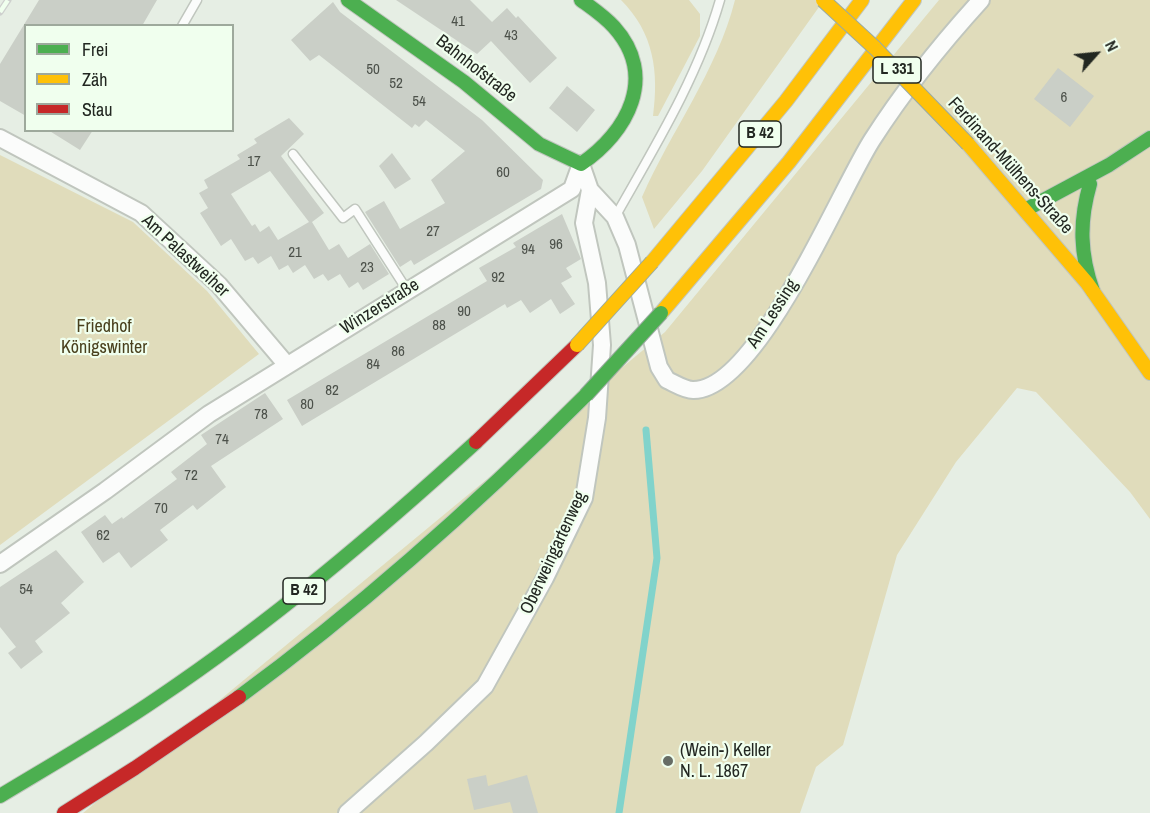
<!DOCTYPE html>
<meta charset="utf-8">
<style>
body{margin:0}
#map{position:relative;width:1150px;height:813px;overflow:hidden;background:#e6eee4;font-family:"Archivo Narrow",sans-serif}
canvas{display:block}
.legend{position:absolute;left:24px;top:24px;width:210px;height:108px;box-sizing:border-box;background:#f0ffee;border:2px solid #9ea99c;margin:0;padding:8px 10px;list-style:none;font-size:18px;color:#222721}
.legend li{display:flex;align-items:center;gap:12px;height:30px}
.legend b{width:30px;border:2px solid #9ea99c}
.north{position:absolute;left:1066px;top:24px;width:60px;height:60px;-webkit-text-stroke:4px #f0ffee;paint-order:stroke;rotate:63deg;font-size:16px;font-weight:700;line-height:24px;text-align:center;color:#222721}
.north::after{content:'';display:block;margin:auto;width:21px;height:27px;background:#222721;clip-path:polygon(50% 0,100% 100%,50% 72%,0 100%)}
</style>
<div id="map">
<canvas width="1150" height="813"></canvas>
<ul class="legend">
<li><b style="height:8px;background:#4caf50"></b>Frei</li>
<li><b style="height:8px;background:#ffc107"></b>Zäh</li>
<li><b style="height:8px;background:#c62828"></b>Stau</li>
</ul>
<div class="north">N</div>
</div>
<script>
const context = document.querySelector('canvas').getContext('2d');
context.lineJoin = 'round';
function fillPath(path, color) { context.fillStyle = color; context.fill(path, 'evenodd'); }
function strokePath(path, color, width, dash) { context.strokeStyle = color; context.lineWidth = width; context.lineCap = dash ? 'butt' : 'round'; context.setLineDash(dash || []); context.stroke(path); }
function write(font, color, halo, rows, align = 'center') {
  context.font = font + ' "Archivo Narrow",sans-serif'; context.lineWidth = 4.5; context.setLineDash([]); context.textBaseline = 'middle'; context.strokeStyle = halo; context.fillStyle = color; for (const [text, x, y, turn = 0] of rows) {
    context.save(); context.translate(x, y); context.rotate((+turn || 0) * Math.PI / 180); context.textAlign = isNaN(turn) ? turn : align; if (halo) context.strokeText(text, 0, 0); context.fillText(text, 0, 0); context.restore();
  }
}
const green = new Path2D(`
 M621,0H689L700,14V36L658,116H653C659,72 654,33 621,0Z
 M735,0H824L702,171L654,229L642,197C671,131 717,71 735,0Z
 M939,0H1150V519L1130,492L1036,392L1017,388L956,462L897,555L843,745L816,767L800,813H83L665,332Z
 M0,155L133,222L207,291L259,354L0,545Z`);
const stream = new Path2D(`
 M619,813L657,558L646,430`);
const building = new Path2D(`
 M39,0H157L142,26H26V116L0,101V64Z
 M396,0H470L492,22L507,8L516,18L518,16L557,58L530,83L491,41L477,54Z
 M333,2L340,12L482,120L543,180L541,189L414,265L411,260L400,267L365,212L384,201L400,229L445,203L431,180L465,151L426,120L419,127L415,124L412,128L319,55L310,61L291,40Z
 M1058,68L1094,96L1070,127L1034,99Z
 M567,86L595,110L577,132L549,108Z
 M289,118L304,134L281,156L324,213L312,222L329,250L339,244L348,258L370,244L389,274L363,290L358,282L349,288L340,274L328,281L323,274L314,279L305,265L293,273L288,265L279,270L271,256L258,264L253,257L245,261L231,239L221,246L200,213L208,208L199,193L208,188L204,180L240,159L237,155L257,143L254,139ZM270,171L309,222L278,240L269,226L260,232L255,224L252,226L231,194Z
 M48,130H93L80,150Z
 M392,153L411,179L395,189L379,166Z
 M562,214L581,259L566,268L572,277L561,283L575,304L560,314L551,299L530,313L521,300L507,308L505,304L302,426L287,400L487,281L479,268L516,247L513,243Z
 M265,393L283,419L211,466L226,487L197,510L193,505L160,530L168,540L131,568L119,552L103,563L81,532L105,515L112,524L122,517L123,519L177,479L171,472L207,444L201,435Z
 M56,550L84,582L61,603L70,613L35,641L43,652L21,669L8,653L16,647L0,627V587Z
 M486,775L488,786L527,775L538,813H513L510,802L474,810L467,779Z`);
const lane = new Path2D(`
 M182,26L197,0
 M293,154L343,218L355,209L407,290
 M615,217C654,148 698,77 720,0`);
const street = new Path2D(`
 M0,138L141,213L219,285L286,364
 M581,164L590,190L615,217L627,245L659,367L667,380C674,383 685,390 693,390C757,391 840,190 872,140C904,90 941,44 981,0
 M0,564L105,491L209,414L572,189L581,164
 M347,813L426,743L485,686L545,578L584,498L597,418L602,345L597,283L584,223L590,190`);
const fast = new Path2D(`
 M348,0L464,82L539,144L581,164C628,132 658,76 614,27C604,16 592,8 581,0
 M1090,184C1079,222 1080,254 1093,291
 M1027,209L1109,165L1150,138
 M239,697C363,606 477,504 586,395
 M0,796C53,764 107,733 158,698C271,622 375,534 476,442`);
const slow = new Path2D(`
 M968,144L1087,283L1150,373
 M652,262L786,101L862,0
 M661,313L789,162L914,0`);
const jam = new Path2D(`
 M476,442L577,345
 M64,813L135,768L239,697`);
const rail = new Path2D(`
 M0,12L8,0`);
const fastBridge = new Path2D(`
 M586,395L661,313`);
const slowBridge = new Path2D(`
 M823,0L875,48L968,144
 M577,345L652,262`);
const markers = [
 [668,761,6,"#676d65"]
];
const numberNames = [
 ["41",458,22],
 ["43",511,36],
 ["50",373,70],
 ["52",396,84],
 ["6",1064,98],
 ["54",419,102],
 ["17",254,162],
 ["60",503,173],
 ["27",433,232],
 ["96",556,245],
 ["94",528,250],
 ["21",295,253],
 ["23",367,268],
 ["92",498,278],
 ["90",464,312],
 ["88",439,326],
 ["86",398,352],
 ["84",373,365],
 ["82",332,391],
 ["80",307,405],
 ["78",261,415],
 ["74",222,440],
 ["72",191,476],
 ["70",161,509],
 ["62",103,536],
 ["54",26,590]
];
const shields = [
 [897,70,48],
 [760,134,42],
 [304,591,42]
];
const shieldNames = [
 ["L 331",897,70],
 ["B 42",760,134],
 ["B 42",304,591]
];
const streetNames = [
 ["Bahnhofstraße",476,69,38],
 ["Ferdinand-Mülhens-Straße",1010,166,48],
 ["Am Palastweiher",185,256,43],
 ["Winzerstraße",380,307,-32],
 ["Am Lessing",773,314,-57],
 ["Oberweingartenweg",554,553,-65]
];
const parkNames = [
 ["Friedhof",104,327],
 ["Königswinter",104,348]
];
const poiNames = [
 ["(Wein-) Keller",680,751],
 ["N. L. 1867",680,772]
];
fillPath(green, '#e0dcbb');
strokePath(stream, '#81d3cb', 7);
fillPath(building, '#cacfc7');
strokePath(lane, '#c0c6be', 11);
strokePath(street, '#c0c6be', 20);
strokePath(fast, '#c0c6be', 16);
strokePath(slow, '#c0c6be', 16);
strokePath(jam, '#c0c6be', 16);
strokePath(lane, '#fbfcfb', 8);
strokePath(street, '#fbfcfb', 16);
strokePath(fast, '#4caf50', 14);
strokePath(slow, '#ffc107', 14);
strokePath(jam, '#c62828', 14);
strokePath(rail, '#ced0ce', 7);
strokePath(rail, '#f0ffee', 4.5, [14]);
strokePath(fastBridge, '#9baba1', 16, []);
strokePath(slowBridge, '#9baba1', 16, []);
strokePath(fastBridge, '#4caf50', 14);
strokePath(slowBridge, '#ffc107', 14);
for (const [x, y, r, color] of markers) { const dot = new Path2D(); dot.arc(x, y, r, 0, 2 * Math.PI); context.fillStyle = color; context.fill(dot); strokePath(dot, '#f0ffee', 2); }
write('15px', '#4c514a', null, numberNames);
for (const [x, y, w] of shields) { const box = new Path2D(); box.roundRect(x - w / 2, y - 13, w, 26, 4.5); context.fillStyle = '#f0ffee'; context.fill(box); strokePath(box, '#222721', 1.5); }
write('bold 16px', '#222721', null, shieldNames);
write('18px', '#222721', '#f0ffee', streetNames);
write('18px', '#49401d', '#f0ffee', parkNames);
write('18px', '#222721', '#f0ffee', poiNames, 'left');
</script>
